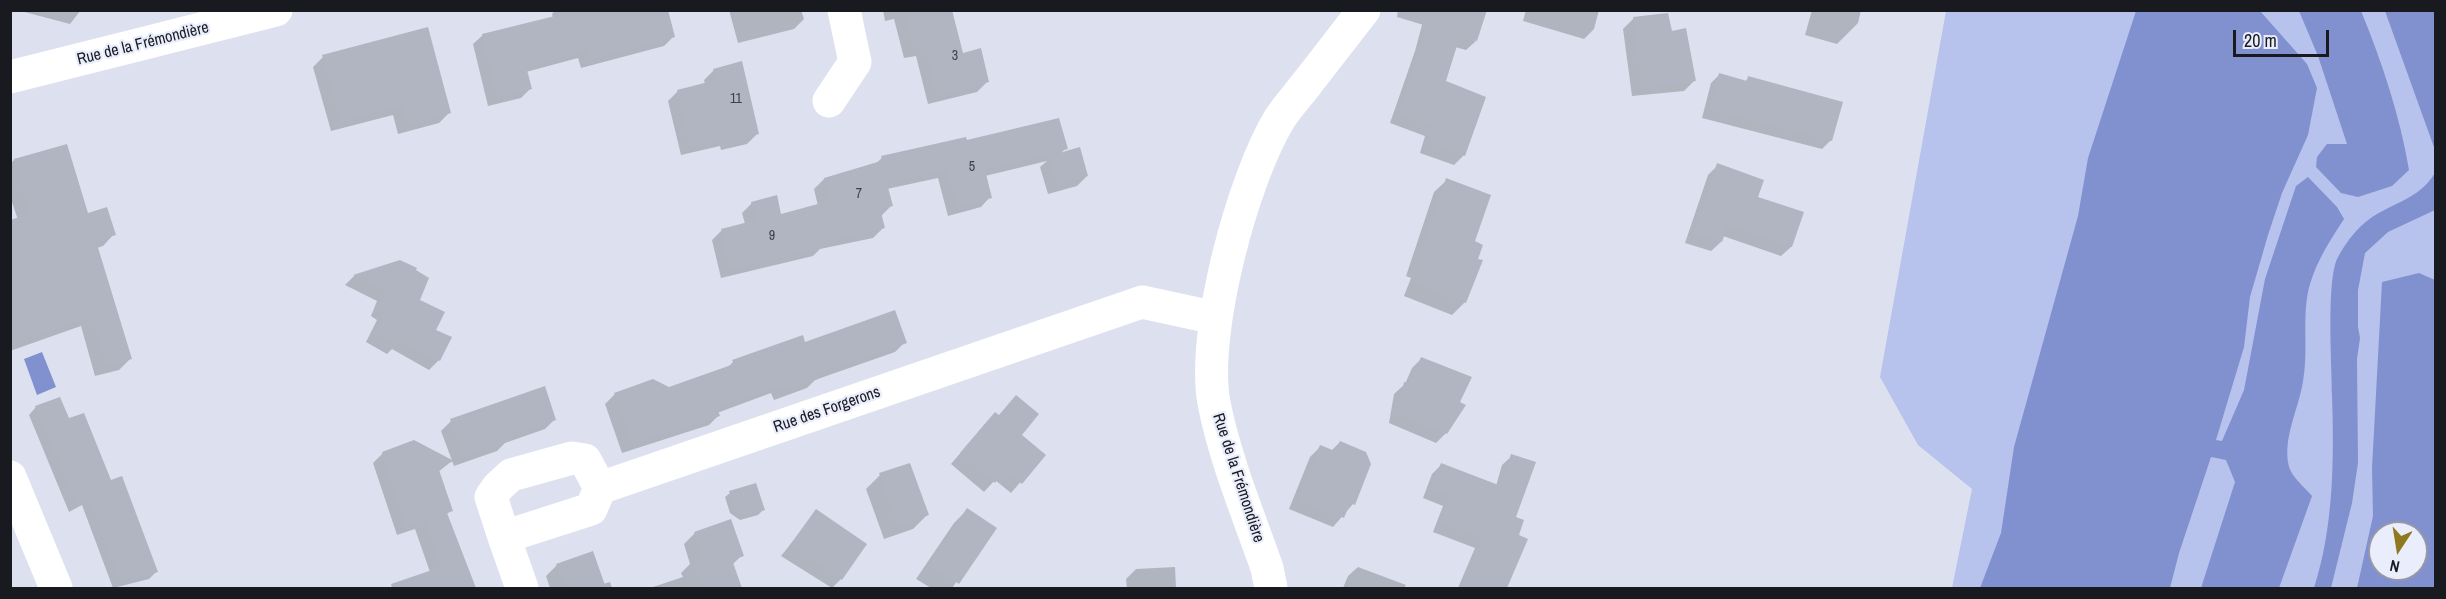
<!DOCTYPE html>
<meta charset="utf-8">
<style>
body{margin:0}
#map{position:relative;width:2446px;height:599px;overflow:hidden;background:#dde1ef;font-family:"Archivo Narrow",sans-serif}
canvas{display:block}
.frame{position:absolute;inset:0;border:12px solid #181a1f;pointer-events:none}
.north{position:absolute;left:2368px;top:521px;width:60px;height:60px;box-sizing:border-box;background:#eaeefc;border:2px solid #9699a4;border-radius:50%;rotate:192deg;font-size:16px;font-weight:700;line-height:24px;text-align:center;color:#181a1f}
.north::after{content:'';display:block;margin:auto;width:21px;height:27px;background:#8f781d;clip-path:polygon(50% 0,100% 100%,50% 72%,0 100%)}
.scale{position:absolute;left:2233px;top:30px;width:96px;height:27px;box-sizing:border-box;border:3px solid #181a1f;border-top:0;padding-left:8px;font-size:18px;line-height:21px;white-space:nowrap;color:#181a1f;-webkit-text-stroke:4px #eaeefc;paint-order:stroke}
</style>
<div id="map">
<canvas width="2446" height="599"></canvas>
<div class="frame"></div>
<div class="north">N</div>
<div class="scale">20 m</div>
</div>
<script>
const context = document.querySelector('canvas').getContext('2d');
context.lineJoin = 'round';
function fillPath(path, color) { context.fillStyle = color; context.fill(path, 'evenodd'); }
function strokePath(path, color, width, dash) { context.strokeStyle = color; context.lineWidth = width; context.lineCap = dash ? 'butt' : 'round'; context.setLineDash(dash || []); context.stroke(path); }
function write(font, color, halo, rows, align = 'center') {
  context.font = font + ' "Archivo Narrow",sans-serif'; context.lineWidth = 4.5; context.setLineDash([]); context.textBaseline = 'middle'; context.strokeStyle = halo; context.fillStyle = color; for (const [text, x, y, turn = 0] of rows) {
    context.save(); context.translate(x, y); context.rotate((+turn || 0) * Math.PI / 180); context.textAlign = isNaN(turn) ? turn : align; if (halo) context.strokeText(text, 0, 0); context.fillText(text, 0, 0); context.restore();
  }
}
const green = new Path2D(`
 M1946,11H2435V588H1952L1972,489L1918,445L1880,377ZM2380,533H2416V569H2380Z`);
const water = new Path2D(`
 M2136,11H2260L2307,64L2317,88L2308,135L2282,193L2268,235L2250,297L2244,347L2216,440L2222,441L2244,390L2265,279L2296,186L2308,177L2337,207L2344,219C2331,239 2317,260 2310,284C2301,315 2309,349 2303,381C2299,409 2282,438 2289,467C2292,477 2305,488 2312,496L2279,588H2201L2235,482L2226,460L2211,457L2179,553L2170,588H1980L2001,533L2014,447L2078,216L2088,158Z
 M2299,11H2361C2382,62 2400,116 2409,170L2392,186L2358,197L2341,193L2316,167L2317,157L2327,144H2347L2318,56Z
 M2385,11H2435V150Z
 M2435,173V210L2388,232L2365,253L2358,290V327L2360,338L2357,359L2358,463L2352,503L2331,588H2314C2334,526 2334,459 2332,394C2332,365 2326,279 2338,257C2347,240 2361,223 2377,214C2400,201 2421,196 2435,173Z
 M2419,273L2435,280V588H2357L2373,516L2372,468L2382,282ZM2380,533H2416V569H2380Z
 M42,352L56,387L37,395L24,359Z`);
const shadow = new Path2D(`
 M17,10H81L70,24Z
 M555,10H666L673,37L664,46L581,68L578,58L526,72L530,89L521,98L488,106L473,44L483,35L553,18L552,14Z
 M729,10H801L804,19L794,29L738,43Z
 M883,10H951L962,55L987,82L977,92L928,104L916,56L904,58L894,19L885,21Z
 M1426,10L1476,41L1466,50L1455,47L1445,82L1464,155L1454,165L1420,153L1425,136L1390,123L1415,51Z
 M1526,10H1599L1594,29L1584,39L1523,21Z
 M1812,10H1861L1858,23L1837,44L1805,35Z
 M1633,19L1671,33L1694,81L1684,91L1632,96L1623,29Z
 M323,57L449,113L439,123L398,134L393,115L331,131L313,67Z
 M714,70L757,134L747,144L721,150L720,146L681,155L668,101L678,91L705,84L704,80Z
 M1720,74L1745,82L1748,78L1831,140L1822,149L1702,118L1711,83Z
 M966,142L1066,148L1060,154L1087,176L1077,186L1048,194L1040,167L1047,161L985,176L990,197L981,207L948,216L938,178L887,189L892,205L882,215L883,228L873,238L820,249L813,256L721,278L712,240L722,230L745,224L742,213L752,203L780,216L818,206L814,189L824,179L874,165L882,158Z
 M14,160L114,234L103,246L97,248L131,358L119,370L95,376L81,326L10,351V222L18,220L10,196V164Z
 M1718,165L1756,198L1802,213L1791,247L1781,256L1723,236L1721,242L1711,251L1685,243L1708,175Z
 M1447,180L1473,242L1465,302L1452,315L1404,296L1411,278L1406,276L1434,192Z
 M400,262L434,331L439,360L429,370L392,349L387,354L366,342L377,320L371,316L377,301L345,285L354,276Z
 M905,342L895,352L815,380L807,388L774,400L771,393L717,413L718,416L709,425L622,453L605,404L615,394L668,388L727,368L733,362L804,344Z
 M1422,358L1446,433L1436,443L1389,423L1394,394L1405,384L1412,368Z
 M36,407L68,420L111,482L156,572L149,579L113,588L82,505L69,512L29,415Z
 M555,419L545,429L505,443L497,451L454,466L441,431L451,421Z
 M985,424L1020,435L1044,455L1011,493L995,480L984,492L951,464Z
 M1340,442L1353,504L1333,527L1289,509L1310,457L1320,447L1331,451Z
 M383,453L452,461L438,472L451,510L446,515L474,588H419L417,583L430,572L415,529L397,535L373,463Z
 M1512,456L1514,518L1517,536L1526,539L1505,588H1458L1475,548L1433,532L1443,506L1423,498L1432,474L1441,465L1496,486L1502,465Z
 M880,475L927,515L913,529L884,539L866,489Z
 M730,493L763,510L758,515L740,520L730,513L725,497Z
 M967,510L995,528L952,588H931L916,579L954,523Z
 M817,511L841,579L832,588L781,556Z
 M695,533L742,555L732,565L740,588H650L683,577L681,573L690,564L684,544Z
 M557,565L603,584L610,582L612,588H550L546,576Z
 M1175,567L1176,588H1127L1126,579L1136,569Z
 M1358,567L1406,585L1404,588H1343L1348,576Z`);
const building = new Path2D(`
 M562,10H668L675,37L589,60L587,50L526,66L532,89L497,98L482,34L563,14Z
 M904,10H952L963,53L981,48L989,82L937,95L926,47L914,49Z
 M1398,10H1487L1477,41L1460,36L1446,81L1486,97L1465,156L1429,143L1434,126L1399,113L1427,26L1397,17Z
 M1668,13L1672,31L1686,28L1696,81L1642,87L1633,17Z
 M428,27L451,113L408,125L402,106L341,122L322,55Z
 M742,61L759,134L731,141L730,137L691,146L677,90L716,80L713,69Z
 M1719,73L1747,81L1748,76L1843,102L1832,141L1710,109Z
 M1059,118L1068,149L985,170L992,198L957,207L948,169L888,182L881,156L966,137L967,140Z
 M67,144L88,213L107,207L116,235L96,241L132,359L107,365L93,316L10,344V220L30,214L14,159Z
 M1080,147L1088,176L1057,184L1049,156Z
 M881,161L893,206L880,209L885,228L823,242L825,247L730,269L721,229L756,220L751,202L777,195L781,214L829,201L824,178Z
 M1717,163L1764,180L1758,197L1804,212L1792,247L1728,225L1722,242L1694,233Z
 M1446,178L1491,195L1475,241L1483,245L1478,259L1483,260L1466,303L1415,283L1422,265L1418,264Z
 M400,260L417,268L416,270L429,278L420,300L445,312L436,330L452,337L440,361L401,340L398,346L374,332L385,310L379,306L386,291L353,275Z
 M895,310L907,343L817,374L818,379L784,391L781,385L717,408L720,416L632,444L614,393L653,379L669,387L734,364L732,360L803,335L805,342Z
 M1421,357L1472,377L1460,402L1466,405L1447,434L1398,413L1404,382L1410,383Z
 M545,386L556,420L507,437L509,441L464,458L450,419Z
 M1016,395L1039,414L1022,435L1046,455L1022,484L1005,470L995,483L960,453L995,412L999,415Z
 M60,397L69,418L84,413L111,480L122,476L158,572L121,584L89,499L76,505L35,406Z
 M414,440L454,461L438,467L453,511L447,513L476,588H392L391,584L441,567L425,520L407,526L382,452Z
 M1340,441L1366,452L1371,464L1355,505L1350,503L1344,518L1298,499L1320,445L1335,451Z
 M1511,454L1536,462L1516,517L1524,520L1519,535L1528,539L1507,588H1462L1483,539L1441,522L1451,496L1431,488L1441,463L1501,486Z
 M910,463L929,515L898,526L879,473Z
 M756,483L765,510L746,516L734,508L729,491Z
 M967,508L997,528L959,584L929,565Z
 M816,509L867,544L842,580L790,545Z
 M731,519L744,556L732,560L742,588H702L692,560L703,557L694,532Z
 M593,551L606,588H565L556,564Z`);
const minor = new Path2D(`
 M10,77L276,10
 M829,101L855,62L844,10
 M504,537L491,497L498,487L511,475L572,458L585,460L600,488
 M522,588L504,537L591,509L600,488L1142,302L1216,318
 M1271,588L1267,568C1248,514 1225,459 1214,403C1201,333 1243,178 1280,118C1288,106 1299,94 1308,82C1327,58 1345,34 1364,10`);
const major = new Path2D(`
 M10,477L56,588`);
const numberNames = [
 ["3",955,56],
 ["11",736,99],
 ["5",972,167],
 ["7",859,194],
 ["9",772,236]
];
const streetNames = [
 ["Rue de la Frémondière",143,44,-14],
 ["Rue des Forgerons",827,410,-19],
 ["Rue de la Frémondière",1238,478,72]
];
fillPath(green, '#b7c2ed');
fillPath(water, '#8190cf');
fillPath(shadow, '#0003');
fillPath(building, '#b1b4c1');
strokePath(minor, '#fff', 33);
strokePath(major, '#fff', 33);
write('14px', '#3e4048', null, numberNames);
write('16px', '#181a1f', '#eaeefc', streetNames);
</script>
